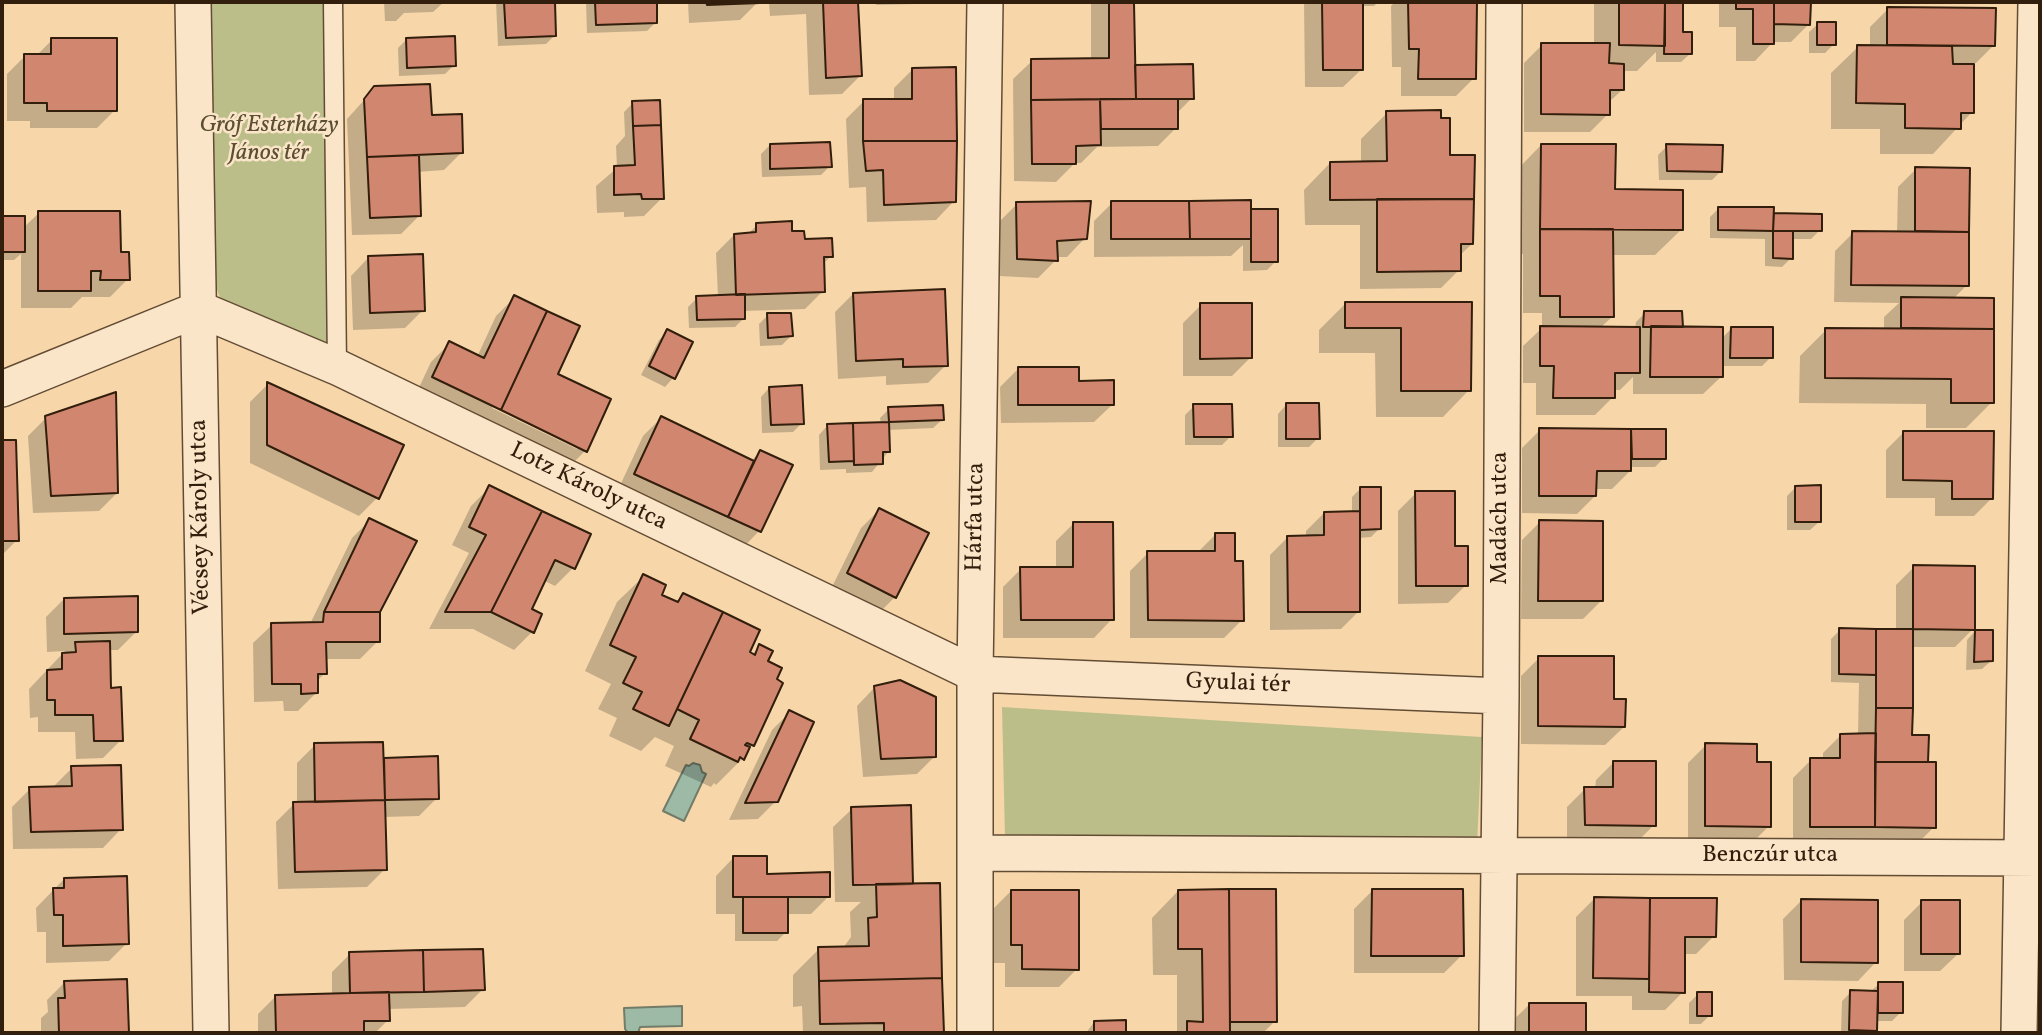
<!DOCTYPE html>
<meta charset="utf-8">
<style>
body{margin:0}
#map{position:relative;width:2042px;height:1035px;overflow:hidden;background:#f7d7aa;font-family:Vollkorn,serif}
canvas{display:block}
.frame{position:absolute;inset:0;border:4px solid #321e0c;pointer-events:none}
</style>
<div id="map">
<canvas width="2042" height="1035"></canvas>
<div class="frame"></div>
</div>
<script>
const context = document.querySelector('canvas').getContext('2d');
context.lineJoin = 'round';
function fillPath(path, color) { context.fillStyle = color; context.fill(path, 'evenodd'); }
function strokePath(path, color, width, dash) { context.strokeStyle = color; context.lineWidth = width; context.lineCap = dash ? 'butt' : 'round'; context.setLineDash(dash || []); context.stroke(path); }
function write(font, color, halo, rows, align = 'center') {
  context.font = font + ' Vollkorn,serif'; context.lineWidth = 5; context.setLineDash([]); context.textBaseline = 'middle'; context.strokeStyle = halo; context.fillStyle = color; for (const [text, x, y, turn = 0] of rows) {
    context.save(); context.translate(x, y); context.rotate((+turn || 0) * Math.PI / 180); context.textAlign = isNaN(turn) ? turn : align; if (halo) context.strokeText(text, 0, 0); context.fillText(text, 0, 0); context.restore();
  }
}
const green = new Path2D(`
 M210,2H325L331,355L222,303L213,279Z
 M1002,707L1482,737L1477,845L1005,838Z`);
const water = new Path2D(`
 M693,763L700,765L702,772L706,774L684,821L663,811L686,765L689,766Z
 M682,1006V1026L640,1027L638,1033H628L625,1029L624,1008Z`);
const shadow = new Path2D(`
 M384,2H444L433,12L404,13L396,21H385Z
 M496,2H553L555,35L546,44L498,46Z
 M586,2H655L656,22L647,31L587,33Z
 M688,2H758L740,20L689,23Z
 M769,2H857L860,76L842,94L809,95L806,14L770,16Z
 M876,2H918L916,4L876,5Z
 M1091,2H1133L1134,66L1192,98L1176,114V128L1158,146L1097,147L1081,163H1075L1056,182L1014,181L1013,79L1032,61L1091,60Z
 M1304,2H1378L1374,6H1361L1362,69L1343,87H1305Z
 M1395,2H1475L1474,78L1456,96H1401V67H1392L1391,6Z
 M1594,2H1663V7L1681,34L1690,54L1681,62H1656V52L1637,71H1622V90L1608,103V114L1590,132H1524V63L1542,45H1594Z
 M1719,2H1809V24L1791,42H1773L1755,61H1736V27H1719Z
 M1888,9L1994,45L1976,63H1972V112L1933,154H1880V129H1831V73L1858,47H1870V27Z
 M1818,24L1834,44L1825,53H1809V32Z
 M407,39L454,65L445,74L399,76L398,48Z
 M52,40L115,110L97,128H30V121H7V74L25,56H36Z
 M912,70L954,201L936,220L867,222L866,187L849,188L846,119L864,101H894V88Z
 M375,88L430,116L462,152L444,170L417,172L419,216L401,234L352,235L347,119Z
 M633,103L662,198L644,216L624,217V212L597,213L596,186L617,168L616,146L625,136L624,112Z
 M1387,113L1448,157L1472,244L1459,256V270L1441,288L1360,289V225H1305L1304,190L1330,163H1361V139Z
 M770,145L830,166L821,175L762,177L761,154Z
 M1541,145L1614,191L1682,229L1655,255H1612V317L1600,328H1635L1636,322L1645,313L1681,328L1721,339L1731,329L1771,357L1762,366H1722V376L1703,394H1633V377L1620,390H1613V397L1595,415H1536V383H1523V346L1542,328V313H1523V254H1515V172Z
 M1667,146L1721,171L1712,180H1659L1658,155Z
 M1916,169H1968L1967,285L1953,299L1993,300L1992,402L1966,428H1926V404L1799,403L1800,356L1826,330H1884V317L1899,303L1834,302L1835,251L1853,233H1897L1898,187Z
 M1112,203L1249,213L1276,261L1267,270L1243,271V245L1231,256L1094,257V221Z
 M1017,204L1085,238L1067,257H1056V260L1038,278L999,276V222Z
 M1719,208L1772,215H1820V230L1811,239H1791V258L1782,267L1765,266V239L1710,238V217Z
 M39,213L119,254L128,279L110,297H82L71,308H21V254L14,260H2V218H23V228Z
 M757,225L790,233L831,256L822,265L823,291L805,309L743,311L744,318L735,327L689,328L688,307L697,298L718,297L716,253L734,235H747Z
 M369,257L423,310L405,328L353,330L351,276Z
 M853,294L946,365L928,383L886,385V376L838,379L835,312Z
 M514,298L556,374L585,451L559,477L415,396L431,362L449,344L477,357L496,316ZM494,405L577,445V449L492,408Z
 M1470,303L1469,390L1443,417H1376L1375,353H1319V330L1345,304Z
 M1201,305L1250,358L1232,376H1183V323Z
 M768,315L791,336L782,345L760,346L759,324Z
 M668,331L673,378L665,387L641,375L659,340Z
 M1018,369L1078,382L1113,404L1094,422L1001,423L1000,387Z
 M268,384L401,446L377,498L359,516L250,463V402Z
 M769,388L802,423L793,432L762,433L761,397Z
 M1286,405L1318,438L1309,447H1278V414Z
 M1194,406L1231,436L1222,445H1185V415Z
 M889,409L942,420L933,428L888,430L889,451L872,472L846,473V469L820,470L819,435L827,426L881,424L880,418Z
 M46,418L117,493L99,511L33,513L28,436Z
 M661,418L751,461L760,452L791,466L759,531L741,550L617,492L643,436Z
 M1540,430L1664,431V458L1655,467H1630V471L1612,489H1595V496L1577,514L1522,513V448Z
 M1904,432L1992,498L1974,516H1935V498H1886V450Z
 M2,442H15L17,540L2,555Z
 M1796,487L1819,522L1810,530H1787V496Z
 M489,488L573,568L555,586L543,580L529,610L532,632L514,650L473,629H429L469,553L452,545L471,506Z
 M1360,489L1379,529L1371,537L1358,538L1359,611L1341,629L1270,630V555L1288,537H1306V531L1324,513H1352V497Z
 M1416,493L1453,548L1466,585L1448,603L1398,604V511Z
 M879,510L895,597L877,615L830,591L861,528Z
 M370,520L378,611V641L360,659H325V673L316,682V693L298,711H284L283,701L254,702L253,643L272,625L310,624L352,538Z
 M1540,522L1601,601L1583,619H1521L1522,540Z
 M1074,523L1112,619L1094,638H1003V587L1021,569H1056V541Z
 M1215,535L1234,563L1242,620L1224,638H1130V571L1148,553H1197Z
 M1914,567L1973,629L1955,647H1911V737L1934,827L1916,845L1793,844V778L1811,760H1823V753L1841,735H1858L1859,683L1831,682V639L1840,630L1896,631V585Z
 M644,576L659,596L676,603L683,595L747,653L751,655L760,646L765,662L752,745L742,759L716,785L714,783L711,787L665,766L674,746L655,737L641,751L609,736L617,718L598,709L611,684L585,671L617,602Z
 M64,599L136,632L118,650H109L110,690L121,740L103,758L76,759L75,732H38V717L30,718L29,689L65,651L47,652L46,617Z
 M1975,631L1991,661L1982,669L1966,670L1967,640Z
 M1539,658L1612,701L1624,727L1605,745L1521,744V676Z
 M875,687L935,756L917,774L863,777L857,706Z
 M790,712L776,801L758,819L729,820L772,730Z
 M315,745L382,759L436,758L437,798L419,816L384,817L385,869L367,887L278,889L276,822L294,804H297V763Z
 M1706,745L1755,763L1769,826L1751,844L1688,843V763Z
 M1614,762L1654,825L1636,843H1567V807L1585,789H1595L1596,780Z
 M72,768L121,829L103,848L13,849L12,807L30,789L54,788V786Z
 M852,809L940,978L942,1033H803L802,1006L793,1007V975L819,949L843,948L851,937L850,912L861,902H835L833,827Z
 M734,857L765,876L829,896L811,914H786V932L777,941H735V914H716V876Z
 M64,879L127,943L109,961L46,963V932H37L36,908Z
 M1011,891L1077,969L1059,987H1005V963H994L993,909Z
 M1178,891H1275V1021L1263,1033H1177V975H1153L1152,918Z
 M1372,891L1462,955L1444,973H1354V909Z
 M1594,899L1715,900L1714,936L1696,954H1683V992L1665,1010H1632V996H1576V917Z
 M1801,901L1876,962L1858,981L1784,980L1783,919Z
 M1922,902L1959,953L1940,971H1904V920Z
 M2040,912V995H2029V923Z
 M350,954L483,989L465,1007L388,1009V1020L375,1033H258V1014L276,996L332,995V972Z
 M126,981L127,1033H41V1018L48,1012L47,1000L65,982Z
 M1879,984L1901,1012L1892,1021H1876V1030L1873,1033H1841L1842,1001L1851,992H1870Z
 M1698,994L1710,1015L1701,1024H1689V1003Z
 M1530,1004L1584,1005V1033H1511V1022Z
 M1094,1022H1124V1033H1086Z`);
const building = new Path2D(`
 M504,2H555L556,36L506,38Z
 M595,2H657V23L596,25Z
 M706,2H760V3L707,5Z
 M823,2H858L862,76L826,78Z
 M1322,2H1363V70H1323Z
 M1408,2H1477L1476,79H1418L1419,49H1409Z
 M1619,2H1665V46L1619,45Z
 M1665,2H1683V32H1692V54H1664Z
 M1736,2H1774V44H1753V9H1736Z
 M1774,2H1811L1810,25L1774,24Z
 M1109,3H1134L1136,99L1031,100V59L1109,58Z
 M1887,7L1996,8L1995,46L1887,45Z
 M1817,22H1836V45H1817Z
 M455,36L456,66L407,68L406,38Z
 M51,38H117V111H47V103H24V54H51Z
 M1541,43H1610L1609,63L1624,64V90H1610V115L1541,114Z
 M1857,45L1952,46L1953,64H1974V113H1961V129L1905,128V104L1856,103Z
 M1193,64L1194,99H1136L1135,65Z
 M956,67L957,141H863V99H912V68Z
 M430,84L432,115L462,114L463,153L367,157L364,99L374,86Z
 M1100,99H1178V129H1101Z
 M1100,99L1101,145L1076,146V164H1032L1031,100Z
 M660,100L661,125L633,126L632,101Z
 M1441,110V118H1450V155H1475L1474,199L1330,200V162L1387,161L1386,111Z
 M661,125L664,199H642L641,194L614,195V166L635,165L633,126Z
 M863,141H957L956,202L884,205L883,170L866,171Z
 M830,142L832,167L770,169V144Z
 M1541,144H1616L1615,189L1683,190V230L1540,229Z
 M1666,144L1723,145L1722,172L1667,171Z
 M419,155L421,216L370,218L367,157Z
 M1915,167L1970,168L1969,232L1915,231Z
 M1377,199H1474L1473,244H1461V271L1377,272Z
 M1251,200V239H1190L1189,201Z
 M1091,201L1087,239L1057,241L1058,261L1017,259L1016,202Z
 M1111,201H1189L1190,239H1111Z
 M1718,207H1774L1773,231L1718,230Z
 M1251,209H1278V262H1251Z
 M38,211H120L121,252H129L130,280H100L101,271H91V291H38Z
 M1774,213L1822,214V231H1773Z
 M2,216H25V252H2Z
 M792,221V231H804L805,239L832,238L833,257H824L825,292L736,295L734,234L756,232V223Z
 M1540,229H1613L1614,317H1560V296H1540Z
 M1773,231H1793V259L1773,258Z
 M1852,231L1969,232V286L1851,285Z
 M423,254L425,311L370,313L368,256Z
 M945,289L948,366L903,367V359L856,361L853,293Z
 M745,294V319L697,320L696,296Z
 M514,295L547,311L501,410L432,377L449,341L484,358Z
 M1901,297L1994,298V329L1901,328Z
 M1345,302H1472L1471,391H1401V328H1345Z
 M1200,303H1252V358L1200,359Z
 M547,311L580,326L558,374L611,399L587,452L501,410Z
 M1644,311H1682L1683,327H1643Z
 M767,313H791L793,336L768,338Z
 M1540,326L1640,327V373H1615V398H1553L1554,366H1540Z
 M1651,326L1723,327V377H1650Z
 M1731,327H1773V358H1730Z
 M1825,328L1994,329V403H1951V379L1825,378Z
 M667,329L693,342L675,379L649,366Z
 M1018,367H1079V381L1114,380V405H1018Z
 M267,382L404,445L379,499L267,445Z
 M802,385L804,424L771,425L769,387Z
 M116,392L118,493L51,496L45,416Z
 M1286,403H1319L1320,439H1286Z
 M1193,404H1232L1233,437H1194Z
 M943,405L944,420L889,422L888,407Z
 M661,416L754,461L728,517L634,474Z
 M889,422L890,452H883V464L854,465L853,423Z
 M853,423L854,461L829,462L827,424Z
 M1539,428L1631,429V471H1597L1596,496H1539Z
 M1631,429H1666V459H1632Z
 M1903,431H1994L1993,499H1952V481L1903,480Z
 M2,440H16L19,541H2Z
 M760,450L793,465L761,532L728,517Z
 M489,485L542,511L491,612H445L486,535L469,527Z
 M1821,485V522H1795V486Z
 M1360,487H1381V529L1360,530Z
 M1415,491H1455V546H1468V586H1416Z
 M879,508L929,533L896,598L847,573Z
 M542,511L591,534L575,569L555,560L532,609L542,614L534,633L491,612Z
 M1360,511V612H1288L1287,536L1324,535V512Z
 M369,518L417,541L380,612H324Z
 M1539,520L1603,521V601H1538Z
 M1073,522H1113L1114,620H1021L1020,567H1073Z
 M1215,533H1235V561H1243L1244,621L1148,620L1147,551H1215Z
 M1913,565L1975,566V630L1913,629Z
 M643,574L666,585L662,595L678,602L683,593L723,612L669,726L633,709L642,692L623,683L636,657L610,645Z
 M138,596V632L64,634V598Z
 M324,612H380V642H326L327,674H318V693L301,694V684H272L271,623L323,622Z
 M723,612L760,630L750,652L755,655L759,644L773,651L768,661L782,668L777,679L783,683L754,746L747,743L745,745L750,747L744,760L740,757L738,762L690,739L699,720L677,709Z
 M1839,628L1876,629V675L1839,674Z
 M1876,629H1913V708H1876Z
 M1975,630H1993V661L1974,662Z
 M110,641L111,688L121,687L123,741H94L93,715H55V700H47V670L62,669V653L76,652L75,642Z
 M1538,656H1614V699H1626L1625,727L1538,726Z
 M900,680L936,697V757L881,759L874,686Z
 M1876,708H1913L1912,735H1929L1928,762H1875Z
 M789,710L814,722L778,802L745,803Z
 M1876,733L1875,827H1810V758H1840V734Z
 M383,742L385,800L315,802L314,743Z
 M1705,743L1757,744V762H1771V827L1705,826Z
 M438,756L439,799L385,800L384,758Z
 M1613,761H1656V826L1585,825L1584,787H1613Z
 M1875,762H1936V828L1875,827Z
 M121,765L123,830L31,832L29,787L72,786L71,766Z
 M385,800L387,870L295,872L293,802Z
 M911,805L913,884L853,885L851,807Z
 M733,856H767V874L830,872V897H733Z
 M127,876L129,944L63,946V915H54L53,888H64V878Z
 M940,883L942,978L819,981L818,947L869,946L868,918L877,917L876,884Z
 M1229,889L1230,1033H1187V1021L1203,1022L1202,949H1178V890Z
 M1229,889H1276L1277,1022H1230Z
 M1372,889H1463L1464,956H1371Z
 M1011,890H1079V970L1022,969V945H1011Z
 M743,897H788V933H743Z
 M1594,897L1650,898L1649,979L1593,978Z
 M1650,898H1717L1716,937H1685V993L1649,992Z
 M1801,899L1878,900V963L1801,962Z
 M1921,900H1960V954H1921Z
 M483,949L485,990L424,992L423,950Z
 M423,950L424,992L350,993L349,952Z
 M942,978L944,1033H884V1023L820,1024L819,981Z
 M127,979L129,1033H59L58,998H65L64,981Z
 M1878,982H1903V1013H1878Z
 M1850,990L1878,991L1877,1031L1849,1030Z
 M389,992L390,1021H364V1033H276L275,995Z
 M1697,992H1712V1016H1697Z
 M1529,1003H1586V1032L1597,1033H1529Z
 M1126,1020V1033H1094V1021Z`);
const lane = new Path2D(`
 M333,2L337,367`);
const street = new Path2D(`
 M193,2L211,1033
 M199,309L337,367L975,674L1501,696
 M2,389L199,309
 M975,853L2040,858
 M975,1033V674L985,2
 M1497,1033L1501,696L1504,2
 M2019,1033L2036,2`);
const parkNames = [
 ["Gróf Esterházy",269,127],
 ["János tér",269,155]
];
const streetNames = [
 ["Lotz Károly utca",588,488,26],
 ["Vécsey Károly utca",202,517,-91],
 ["Hárfa utca",977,517,-89],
 ["Madách utca",1502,518,-90],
 ["Gyulai tér",1238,685,2],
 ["Benczúr utca",1770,857]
];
fillPath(green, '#bcbe89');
fillPath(water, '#9dbaa6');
strokePath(water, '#727c68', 2);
fillPath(shadow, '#0003');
fillPath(building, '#d1876f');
strokePath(building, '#321e0c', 2);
strokePath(lane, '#634c34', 21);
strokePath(street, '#634c34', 38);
strokePath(lane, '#fae5c8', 18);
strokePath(street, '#fae5c8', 35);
write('italic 24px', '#5b4e32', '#fae5c8', parkNames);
write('24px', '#321e0c', '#fae5c8', streetNames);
</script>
